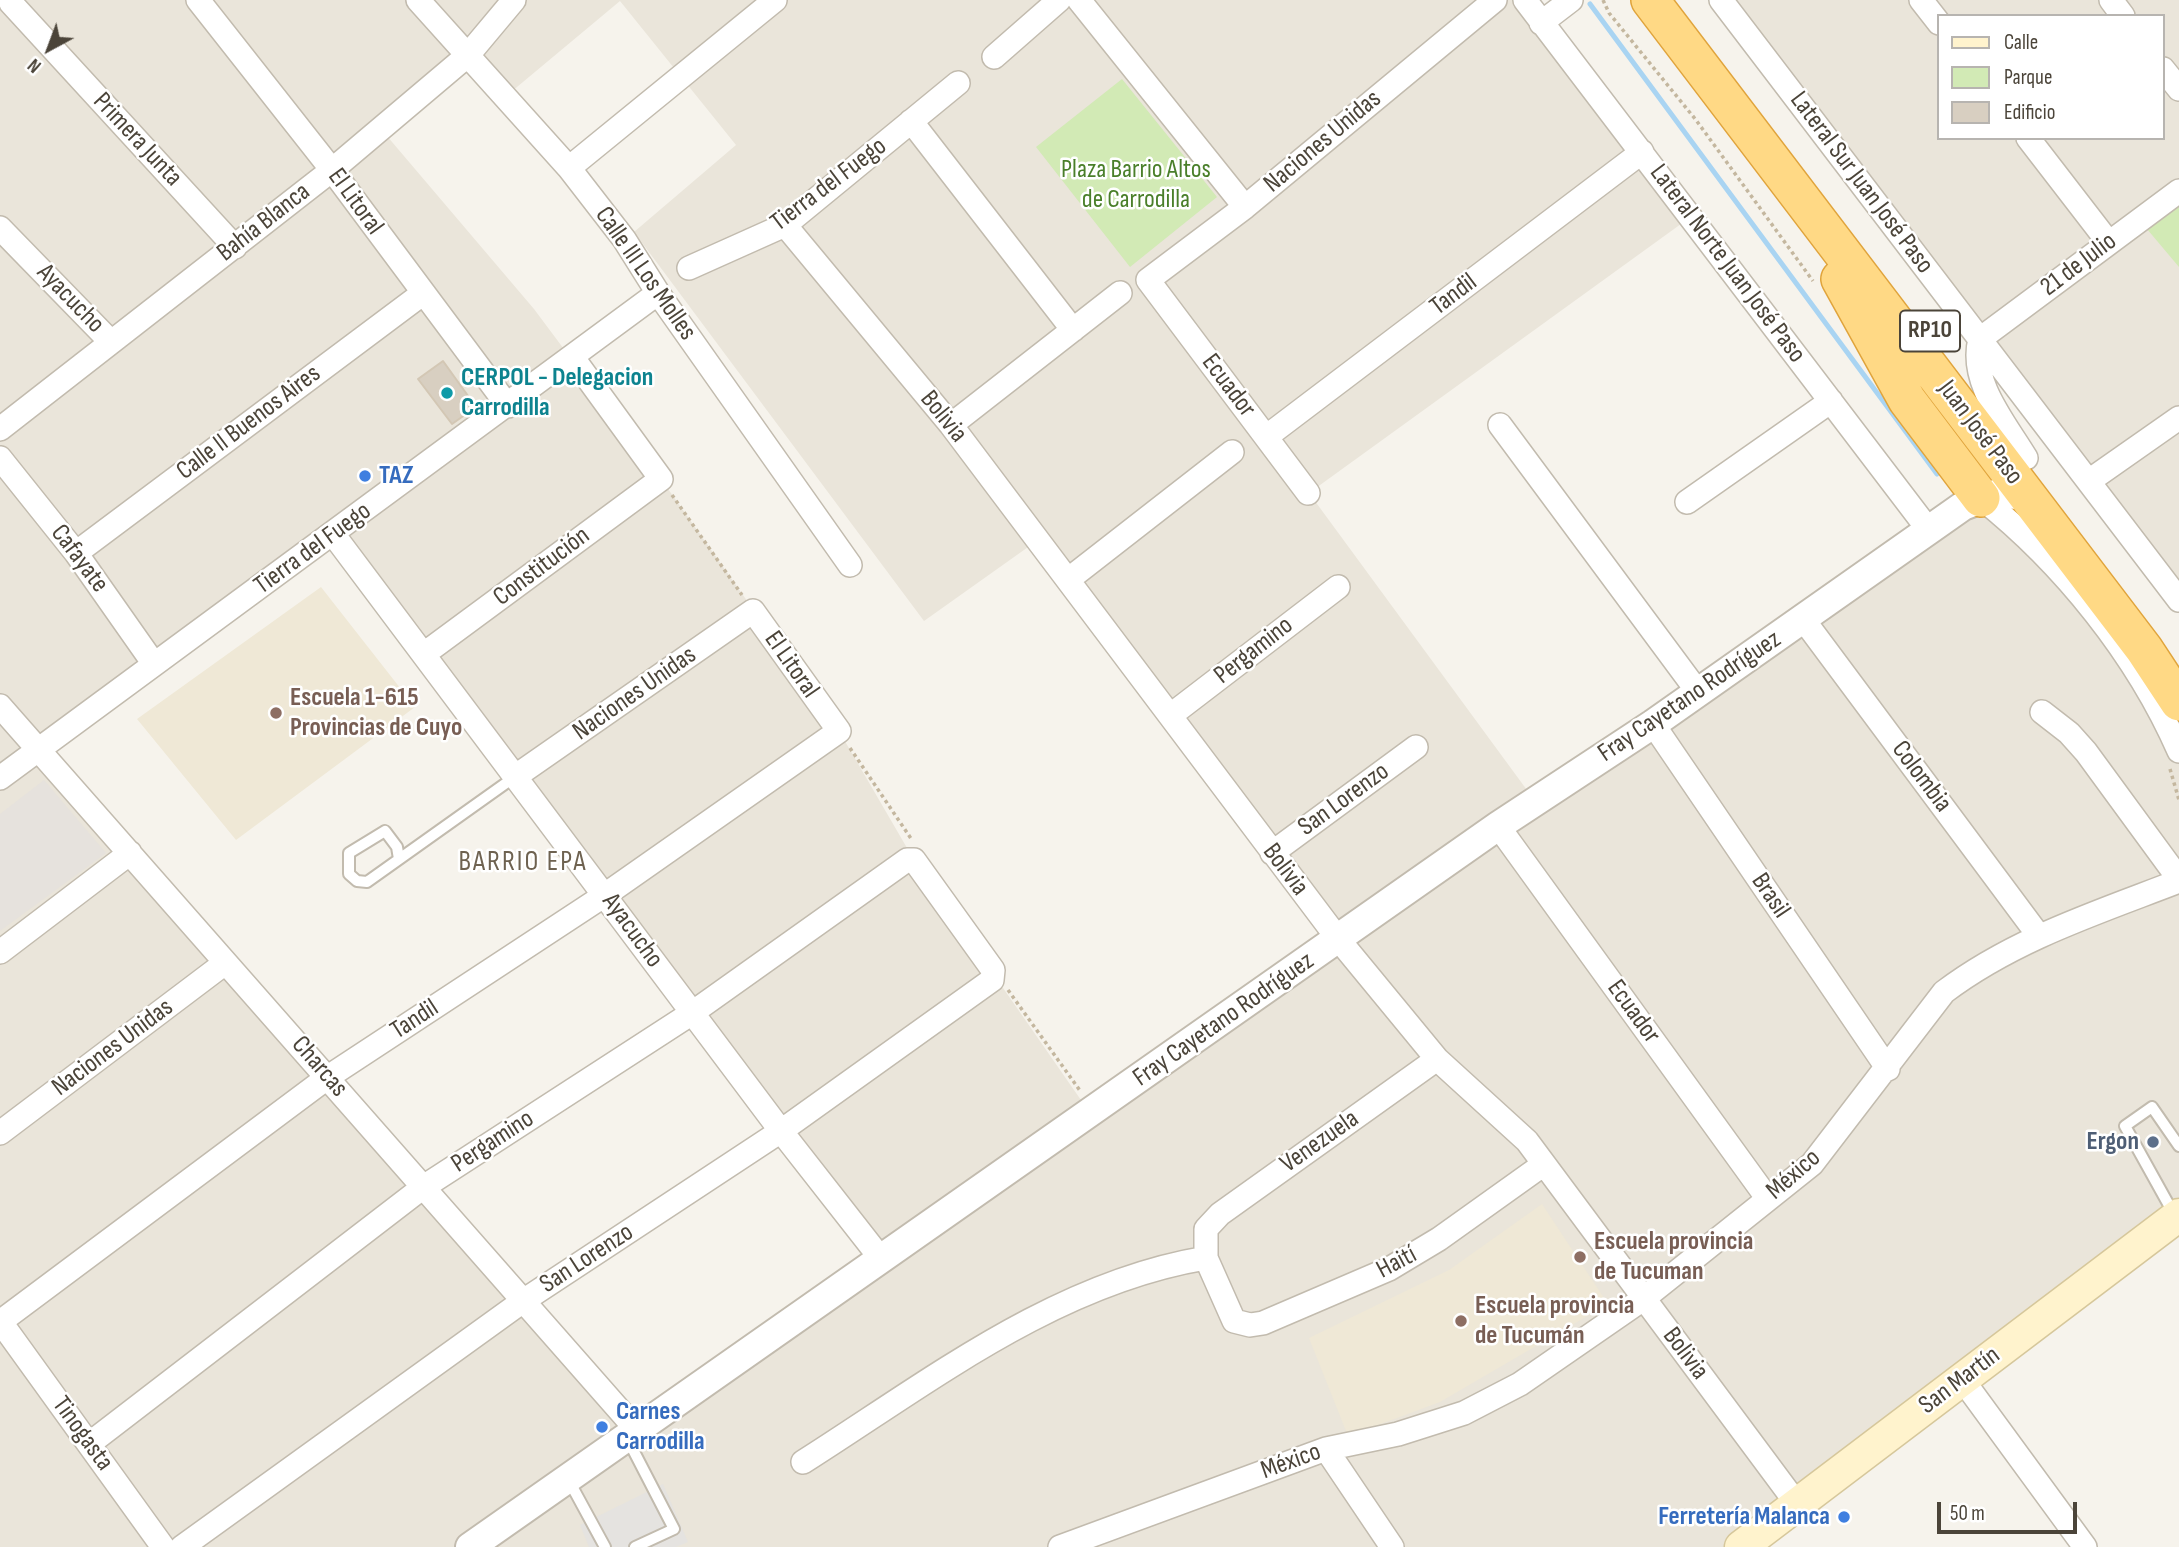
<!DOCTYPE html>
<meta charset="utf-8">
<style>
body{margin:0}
#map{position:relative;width:2179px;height:1547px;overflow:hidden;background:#f6f3ec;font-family:"Sofia Sans Condensed",sans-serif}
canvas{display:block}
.legend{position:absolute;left:1937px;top:14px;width:228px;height:126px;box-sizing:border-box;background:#fff;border:2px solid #b7b4b0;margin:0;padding:9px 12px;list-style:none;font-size:21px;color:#4b4439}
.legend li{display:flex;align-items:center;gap:14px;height:35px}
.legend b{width:35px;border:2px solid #b7b4b0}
.north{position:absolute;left:14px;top:14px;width:70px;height:70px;-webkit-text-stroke:5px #fff;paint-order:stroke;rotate:221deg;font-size:19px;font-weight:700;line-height:28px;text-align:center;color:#4b4439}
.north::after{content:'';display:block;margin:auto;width:24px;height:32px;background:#4b4439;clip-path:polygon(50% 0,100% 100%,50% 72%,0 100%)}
.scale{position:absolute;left:1937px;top:1502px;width:140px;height:32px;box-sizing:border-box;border:4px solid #4b4439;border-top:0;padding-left:9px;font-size:21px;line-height:24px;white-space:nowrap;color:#4b4439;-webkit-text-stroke:5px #fff;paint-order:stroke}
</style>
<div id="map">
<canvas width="2179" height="1547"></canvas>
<ul class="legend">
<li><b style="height:9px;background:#fff3cd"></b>Calle</li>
<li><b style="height:19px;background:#d2eab5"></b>Parque</li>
<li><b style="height:19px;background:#d8cfc1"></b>Edificio</li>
</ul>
<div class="north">N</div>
<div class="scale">50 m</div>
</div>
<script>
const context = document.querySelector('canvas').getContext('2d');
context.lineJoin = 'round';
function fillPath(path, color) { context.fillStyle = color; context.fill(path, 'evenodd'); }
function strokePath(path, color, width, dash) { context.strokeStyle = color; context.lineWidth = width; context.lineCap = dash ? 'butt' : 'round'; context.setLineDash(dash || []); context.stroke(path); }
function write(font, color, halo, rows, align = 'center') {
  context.font = font + ' "Sofia Sans Condensed",sans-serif'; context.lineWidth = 5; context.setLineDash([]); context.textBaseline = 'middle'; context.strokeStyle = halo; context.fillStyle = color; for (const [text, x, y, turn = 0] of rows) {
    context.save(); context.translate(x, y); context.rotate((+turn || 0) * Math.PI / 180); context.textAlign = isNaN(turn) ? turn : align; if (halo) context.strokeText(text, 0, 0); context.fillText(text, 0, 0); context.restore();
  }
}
const residential = new Path2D(`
 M0,0H1525L1692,216L1309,493L1535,801L1981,498L2042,551L2179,751V1215L1741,1547H0ZM620,1L736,145L634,232L924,621L1038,540L1338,940L1090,1113L914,860L839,731L661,479L534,309L381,129L468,56L505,97ZM333,534L881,1260L627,1438L523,1301L39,750Z
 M1721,0H2179V600ZM1939,16H2163V138H1939Z`);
const industrial = new Path2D(`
 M44,780L106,853L0,931V814Z`);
const education = new Path2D(`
 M321,587L415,707L236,840L137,719Z
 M1542,1204L1608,1304L1440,1402L1348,1436L1309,1338L1449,1270Z`);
const green = new Path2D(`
 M1122,79L1217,197L1130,267L1036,147Z
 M2179,206V267L2147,229Z`);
const parking = new Path2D(`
 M663,1484L688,1542L676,1547H589L580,1525Z`);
const stream = new Path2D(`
 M1590,4L1937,474`);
const building = new Path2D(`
 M443,361L476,407L452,424L418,379Z`);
const path = new Path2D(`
 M1603,0L1609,13L1696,120L1813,281
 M672,495L742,595
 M850,748L912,840
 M2170,769L2179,800
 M1008,990L1081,1092`);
const service = new Path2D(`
 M399,859L397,847L385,831L349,853V874L357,881L367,882L516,776
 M2175,1216L2125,1126L2152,1107L2179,1146
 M628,1440L674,1529L635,1547
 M568,1479L605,1547`);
const minor = new Path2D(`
 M198,0L332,170L508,406
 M418,0L569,168L624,239L658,293L850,565
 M1079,0L1245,207
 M1525,0L1928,529
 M1721,0L2179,600
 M1921,0L1939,23
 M2111,0L2123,16
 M11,3L235,247
 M1541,23L1571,0
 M994,57L1059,0
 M2163,69L2179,89
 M911,121L1073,330
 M2028,138L2109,243
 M569,168L775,0
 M785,225L951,425L1339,940L1437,1059L1527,1141L1797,1504
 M0,228L110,341
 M689,268L785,225L958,83
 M1980,339L2179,191
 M1980,339C1969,382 2005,423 2026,458
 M951,425L1120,293
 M1500,425L1698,692
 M0,429L332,170L468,55L514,0
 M1266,437L1642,152
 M0,458L76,553L154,664
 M2089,481L2179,418
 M1308,493L1148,280L1245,207L1495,0
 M1981,498C2063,563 2137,655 2179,751
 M1687,502L1831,401
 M333,534L781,1131L882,1260
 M76,553L422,294
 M1069,579L1232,452
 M1803,619L2039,936
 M424,654L661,479L573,358
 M0,706L636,1429
 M2042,712L2069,733L2086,752L2179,879
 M1171,715L1338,587
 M1653,724L1888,1069
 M0,778L658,293
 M1498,826L1768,1199
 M1272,853L1416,747
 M0,952L130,853
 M1437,1059L1220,1214L1206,1229V1258L1234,1321L1250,1325L1263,1323L1389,1269L1439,1239L1544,1164
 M0,1133L225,963
 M0,1321L163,1547
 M0,1322L328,1077L605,895L839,731L753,611L516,776
 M1962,1379L2085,1547
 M89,1444L422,1188L692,1013L907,860H914L993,970L992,980L781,1131L523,1301L182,1547
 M1326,1449L1392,1547
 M803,1462C929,1382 1055,1283 1206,1258
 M1060,1547L1326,1449L1398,1434L1464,1413L1520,1384L1643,1299L1812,1164L1944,992C2014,939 2099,912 2179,881`);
const tertiary = new Path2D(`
 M470,1547L1498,826L1653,724L1963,506L1998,493L2027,496`);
const secondary = new Path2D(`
 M1741,1547L2179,1215`);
const trunk = new Path2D(`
 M1650,0L2144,649L2179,702
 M1840,279L1907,400L1981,498`);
const markers = [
 [447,393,7,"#0f9aa8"],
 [365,476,7,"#3f7fe0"],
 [276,713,7,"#8d6e63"],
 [2153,1142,7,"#5c6f8a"],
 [1580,1257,7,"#8d6e63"],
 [1461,1321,7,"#8d6e63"],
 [602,1427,7,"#3f7fe0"],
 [1844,1517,7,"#3f7fe0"]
];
const shields = [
 [1930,331,60]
];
const shieldNames = [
 ["RP10",1930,331]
];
const streetNames = [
 ["Primera Junta",137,140,47],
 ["Naciones Unidas",1323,142,-40],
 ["Lateral Sur Juan José Paso",1861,183,53],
 ["Tierra del Fuego",829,185,-37],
 ["El Litoral",355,202,54],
 ["Bahía Blanca",264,223,-38],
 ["Lateral Norte Juan José Paso",1727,264,53],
 ["21 de Julio",2079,265,-37],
 ["Calle III Los Molles",645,274,55],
 ["Tandil",1454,295,-37],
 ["Ayacucho",70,299,46],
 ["Ecuador",1228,386,53],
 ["Bolivia",943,417,51],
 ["Calle II Buenos Aires",249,423,-37],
 ["Juan José Paso",1980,433,53],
 ["Tierra del Fuego",313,549,-36],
 ["Cafayate",79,559,53],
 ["Constitución",542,567,-37],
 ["Pergamino",1254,651,-38],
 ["El Litoral",791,665,55],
 ["Naciones Unidas",635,694,-35],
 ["Fray Cayetano Rodríguez",1690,697,-34],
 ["Colombia",1921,777,53],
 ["San Lorenzo",1344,800,-36],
 ["Bolivia",1285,870,53],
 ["Brasil",1770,896,56],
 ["Ayacucho",632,931,54],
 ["Ecuador",1633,1012,54],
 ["Tandil",415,1020,-33],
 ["Fray Cayetano Rodríguez",1224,1020,-35],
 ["Naciones Unidas",113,1048,-37],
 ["Charcas",319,1067,49],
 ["Pergamino",493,1142,-33],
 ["Venezuela",1320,1142,-35],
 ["México",1794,1175,-41],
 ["San Lorenzo",587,1259,-33],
 ["Haití",1397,1263,-28],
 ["Bolivia",1685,1354,53],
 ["San Martín",1960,1381,-37],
 ["Tinogasta",82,1434,54],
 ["México",1291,1462,-20]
];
const parkNames = [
 ["Plaza Barrio Altos",1136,170],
 ["de Carrodilla",1136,200]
];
const cultureNames = [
 ["CERPOL - Delegacion",461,378],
 ["Carrodilla",461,408]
];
const shopNames = [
 ["TAZ",379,476],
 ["Carnes",616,1412],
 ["Carrodilla",616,1442],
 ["Ferretería Malanca",1830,1517,"right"]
];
const educationNames = [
 ["Escuela 1-615",290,698],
 ["Provincias de Cuyo",290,728],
 ["Escuela provincia",1594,1242],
 ["de Tucuman",1594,1272],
 ["Escuela provincia",1475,1306],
 ["de Tucumán",1475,1336]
];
const serviceNames = [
 ["Ergon",2139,1142]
];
const neighbourhoodNames = [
 ["BARRIO EPA",523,863]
];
fillPath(residential, '#eae5da');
fillPath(industrial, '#e6e2dd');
fillPath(education, '#efe8d6');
fillPath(green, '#d2eab5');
fillPath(parking, '#e5e3e0');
strokePath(stream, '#a9d4f2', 5);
fillPath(building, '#d8cfc1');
strokePath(building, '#d3c7b4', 2);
strokePath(service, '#c2bbae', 14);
strokePath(minor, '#c2bbae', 26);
strokePath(tertiary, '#c2bbae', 32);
strokePath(secondary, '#d6c79b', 35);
strokePath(trunk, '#e0a43c', 40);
strokePath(path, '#c4b79f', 3.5, [3.5, 3.5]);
strokePath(service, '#fff', 10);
strokePath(minor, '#fff', 23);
strokePath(tertiary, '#fff', 28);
strokePath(secondary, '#fff3cd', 32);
strokePath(trunk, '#ffd985', 37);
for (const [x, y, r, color] of markers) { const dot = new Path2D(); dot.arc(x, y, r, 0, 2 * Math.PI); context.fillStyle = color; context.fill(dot); strokePath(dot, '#fff', 2.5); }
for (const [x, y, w] of shields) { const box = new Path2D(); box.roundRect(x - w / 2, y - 20.5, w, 41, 5); context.fillStyle = '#fff'; context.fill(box); strokePath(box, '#4b4439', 2); }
write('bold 24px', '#4b4439', null, shieldNames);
write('26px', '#4b4439', '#fff', streetNames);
write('26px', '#4a7f2a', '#fff', parkNames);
write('bold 26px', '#0d838f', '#fff', cultureNames, 'left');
write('bold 26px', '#366cbe', '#fff', shopNames, 'left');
write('bold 26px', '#785e54', '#fff', educationNames, 'left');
write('bold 26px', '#4e5e75', '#fff', serviceNames, 'right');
context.letterSpacing = '2px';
write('28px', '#6e6250', '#fff', neighbourhoodNames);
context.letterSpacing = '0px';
</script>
